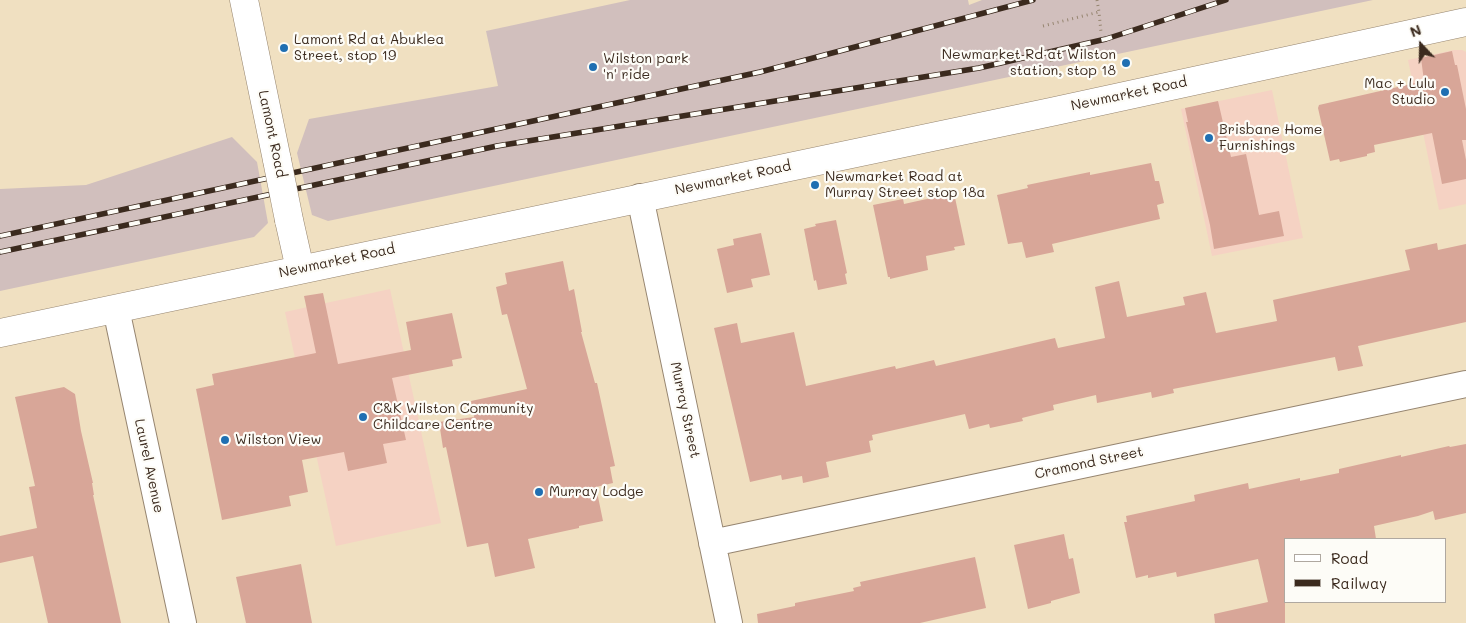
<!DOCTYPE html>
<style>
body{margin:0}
#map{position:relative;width:1466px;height:623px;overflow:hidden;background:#f0e0c1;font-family:Mali,sans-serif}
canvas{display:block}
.legend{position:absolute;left:1284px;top:538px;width:162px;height:65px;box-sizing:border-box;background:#fdfcf7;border:1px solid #afa8a0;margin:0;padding:6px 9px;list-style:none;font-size:15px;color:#3b2a1e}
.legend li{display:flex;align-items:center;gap:10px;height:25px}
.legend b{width:25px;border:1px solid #afa8a0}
.north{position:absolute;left:1396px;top:20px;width:50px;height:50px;-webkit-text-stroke:4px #fdfcf7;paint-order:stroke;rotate:339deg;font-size:14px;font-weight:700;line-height:20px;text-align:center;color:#3b2a1e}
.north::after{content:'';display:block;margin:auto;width:18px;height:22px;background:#3b2a1e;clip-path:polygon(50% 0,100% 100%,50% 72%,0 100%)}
</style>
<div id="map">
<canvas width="1466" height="623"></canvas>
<ul class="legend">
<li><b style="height:6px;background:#fff"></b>Road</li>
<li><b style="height:6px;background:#3b2a1e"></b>Railway</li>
</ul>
<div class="north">N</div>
</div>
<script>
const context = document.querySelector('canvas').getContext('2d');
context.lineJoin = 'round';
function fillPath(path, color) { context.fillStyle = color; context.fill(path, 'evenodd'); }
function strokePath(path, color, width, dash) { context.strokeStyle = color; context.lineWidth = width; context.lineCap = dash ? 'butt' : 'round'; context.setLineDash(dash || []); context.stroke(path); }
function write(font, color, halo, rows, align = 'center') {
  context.font = font + ' Mali,sans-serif'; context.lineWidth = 4.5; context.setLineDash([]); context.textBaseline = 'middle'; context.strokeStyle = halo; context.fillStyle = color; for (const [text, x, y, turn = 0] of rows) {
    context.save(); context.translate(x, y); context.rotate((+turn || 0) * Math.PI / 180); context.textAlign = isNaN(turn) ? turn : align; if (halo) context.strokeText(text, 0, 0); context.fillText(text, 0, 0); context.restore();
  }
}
const built = new Path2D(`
 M1454,50H1462L1466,52V204L1439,210L1408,60Z
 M1272,90L1303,238L1212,256L1181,109Z
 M390,289L441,523L336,546L285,312Z`);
const industrial = new Path2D(`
 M630,0H968L969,5L982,0H1373L328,221L312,215L297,153L309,119L498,86L486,31Z
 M232,137L257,162L268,223L254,237L0,291V189L86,185Z`);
const building = new Path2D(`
 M1452,51L1455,65H1457L1466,109V140H1462L1466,160V179L1442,184L1432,133L1374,145L1375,152L1367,154V156L1340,162L1339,159L1330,161L1318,108L1319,105L1424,81L1421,58Z
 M1218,101L1231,157L1246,154L1259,215L1279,211L1284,236L1214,249L1210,225L1186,122H1188L1185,108Z
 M1151,163L1155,181H1159L1164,203L1157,205L1160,219L1052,244L1054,252L1026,258L1022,242L1008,244L997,195L1028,188L1027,185L1090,172V175Z
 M954,193L965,245L954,247L955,250L926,256L928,270L890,279V277H888L873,205L903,199L904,204Z
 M836,220L847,273L845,274L847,284L818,290L816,280L814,281L804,229L816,226L815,224Z
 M761,233L770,275L751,279L753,287L727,293L717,249L734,245L733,239Z
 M1437,243L1438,250L1466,244V322L1358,346L1363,366L1338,371L1335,357L1173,389L1174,393L1152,398L1151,392L1097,403L1096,395L1053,405L1054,410L1022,418L1023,421L990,428L989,424L969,429L965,414L872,435L873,440L869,441L871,452L826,462L829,477L803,483L802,476L782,480L781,475L750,482L714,328L737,323L741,343L794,332L806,386L895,366L896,369L934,360L936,366L1055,338L1058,348L1105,338L1095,287L1119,281L1127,317L1185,305L1183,297L1206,292L1216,333L1277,321L1273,300L1410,270L1405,250Z
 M563,261L569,291L574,289L582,332H581L595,383H597L615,466L610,467L613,483L596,487L603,521L579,526V528L528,539L535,568L495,577L488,543L467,547L446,447L443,448L439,422L474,417L471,401L527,389L507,314L502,315L496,287L507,284L505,273Z
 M323,293L338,364L411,350L406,322L452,313L462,358L452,360L453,366L392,378L406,440L383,444L387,463L348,471L344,452L302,460L308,492L289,496L291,506L222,520L196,389L214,385L212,374L316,353L304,296Z
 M64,387L75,394L81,431L93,483H92L94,495H93L121,623H48L33,556L0,563V536L37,528L29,487L35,486L15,397Z
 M1466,444V513L1435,520L1433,511L1418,516L1374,526L1376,539H1285V623H1215L1214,614L1268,602L1258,559L1177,577L1176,572L1148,578V575L1136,578L1124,522H1127L1126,516L1195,501L1194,495L1248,483L1249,489L1300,478V481L1339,473V469L1401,455V457L1449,446L1450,447Z
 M1064,534L1069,559L1073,558L1080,593L1051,601V603L1028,609L1014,545Z
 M975,557L986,608L920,623H758L757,614L795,606V603L854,591L853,588L861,586L860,582Z
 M301,564L312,623H246L236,577Z`);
const path = new Path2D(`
 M1097,0L1099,12L1101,32
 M1043,26L1099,12
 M1051,61L1055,77`);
const minor = new Path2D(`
 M640,197L729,623
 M116,309L183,623
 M712,543L1466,384`);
const tertiary = new Path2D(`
 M244,0L277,160
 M289,220L300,269`);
const secondary = new Path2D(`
 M0,333L1051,112L1466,22`);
const rail = new Path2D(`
 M0,236L760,72L1033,0
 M0,252L497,146L979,68L1106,39L1226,0`);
const tertiaryBridge = new Path2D(`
 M277,160L289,220`);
const markers = [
 [284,48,5,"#1f6fb2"],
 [1126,63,5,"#1f6fb2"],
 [593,67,5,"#1f6fb2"],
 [1445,92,5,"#1f6fb2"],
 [1209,138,5,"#1f6fb2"],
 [815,185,5,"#1f6fb2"],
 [363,417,5,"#1f6fb2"],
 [225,440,5,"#1f6fb2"],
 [539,492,5,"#1f6fb2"]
];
const poiNames = [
 ["Lamont Rd at Abuklea",294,40],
 ["Street, stop 19",294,56],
 ["Newmarket Rd at Wilston",1116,55,"right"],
 ["station, stop 18",1116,71,"right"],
 ["Wilston park",603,59],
 ["'n' ride",603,75],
 ["Mac + Lulu",1435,84,"right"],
 ["Studio",1435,100,"right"],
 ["Brisbane Home",1219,130],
 ["Furnishings",1219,146],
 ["Newmarket Road at",825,177],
 ["Murray Street stop 18a",825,193],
 ["C&K Wilston Community",373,409],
 ["Childcare Centre",373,425],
 ["Wilston View",235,440],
 ["Murray Lodge",549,492]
];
const streetNames = [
 ["Newmarket Road",1129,94,-12],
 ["Lamont Road",272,134,78],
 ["Newmarket Road",733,178,-12],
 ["Newmarket Road",337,261,-12],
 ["Murray Street",685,410,78],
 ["Cramond Street",1089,463,-12],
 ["Laurel Avenue",149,466,78]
];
fillPath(built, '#f5d2c3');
fillPath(industrial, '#d1bfbd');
fillPath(building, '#d8a698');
strokePath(minor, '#968570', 28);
strokePath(tertiary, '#968570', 29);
strokePath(secondary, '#968570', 29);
strokePath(path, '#968570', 3, [1, 4]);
strokePath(minor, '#fff', 26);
strokePath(tertiary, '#fff', 28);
strokePath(secondary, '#fff', 28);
strokePath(rail, '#3b2a1e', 5.5);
strokePath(rail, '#fdfcf7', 4, [11]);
strokePath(tertiaryBridge, '#968570', 29, []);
strokePath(tertiaryBridge, '#fff', 28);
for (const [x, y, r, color] of markers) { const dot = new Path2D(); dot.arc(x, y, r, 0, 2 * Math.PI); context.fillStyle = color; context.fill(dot); strokePath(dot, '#fdfcf7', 2); }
write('14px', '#3b2a1e', '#fdfcf7', poiNames, 'left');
write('14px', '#3b2a1e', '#fdfcf7', streetNames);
</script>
